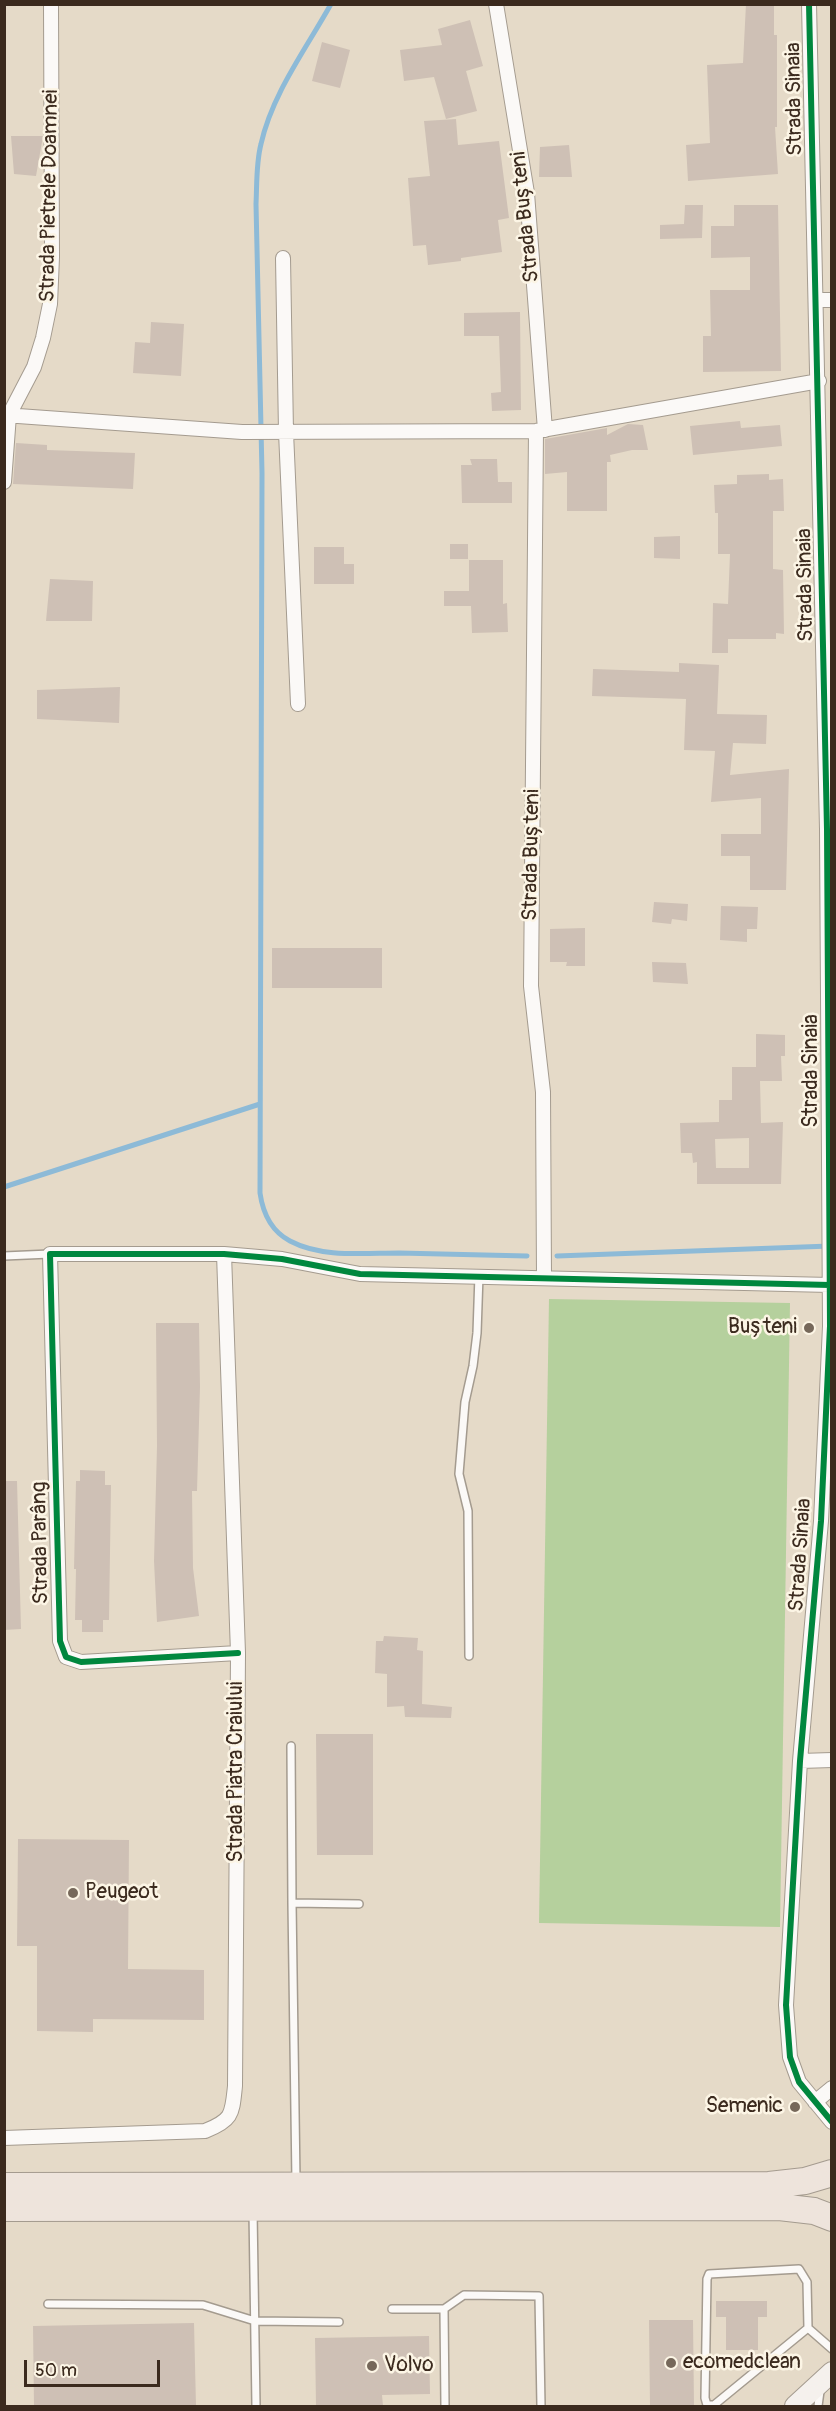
<!DOCTYPE html>
<meta charset="utf-8">
<style>
body{margin:0}
#map{position:relative;width:836px;height:2411px;overflow:hidden;background:#e5dac8;font-family:Pangolin,sans-serif}
canvas{display:block}
.frame{position:absolute;inset:0;border:6px solid #3b2a1e;pointer-events:none}
.scale{position:absolute;left:24px;top:2360px;width:136px;height:27px;box-sizing:border-box;border:3px solid #3b2a1e;border-top:0;padding-left:8px;font-size:18px;line-height:21px;white-space:nowrap;color:#3b2a1e;-webkit-text-stroke:4px #fcf5e5;paint-order:stroke}
</style>
<div id="map">
<canvas width="836" height="2411"></canvas>
<div class="frame"></div>
<div class="scale">50 m</div>
</div>
<script>
const context = document.querySelector('canvas').getContext('2d');
context.lineJoin = 'round';
function fillPath(path, color) { context.fillStyle = color; context.fill(path, 'evenodd'); }
function strokePath(path, color, width, dash) { context.strokeStyle = color; context.lineWidth = width; context.lineCap = dash ? 'butt' : 'round'; context.setLineDash(dash || []); context.stroke(path); }
function write(font, color, halo, rows, align = 'center') {
  context.font = font + ' Pangolin,sans-serif'; context.lineWidth = 5; context.setLineDash([]); context.textBaseline = 'middle'; context.strokeStyle = halo; context.fillStyle = color; for (const [text, x, y, turn = 0] of rows) {
    context.save(); context.translate(x, y); context.rotate((+turn || 0) * Math.PI / 180); context.textAlign = isNaN(turn) ? turn : align; if (halo) context.strokeText(text, 0, 0); context.fillText(text, 0, 0); context.restore();
  }
}
const green = new Path2D(`
 M549,1299L790,1303L780,1927L539,1923Z`);
const stream = new Path2D(`
 M331,4C306,49 272,94 261,144C256,163 257,184 256,204L262,473L260,1193C263,1214 271,1231 290,1241C322,1258 364,1253 399,1253C441,1254 484,1255 527,1256
 M4,1187L260,1104
 M557,1256L830,1246`);
const building = new Path2D(`
 M746,4H774V35H777V127H775L778,174L688,181L686,145L710,143L707,65L743,63Z
 M470,20L483,66L466,71L477,111L446,119L434,77L404,81L400,50L442,45L438,29Z
 M322,42L350,50L340,88L312,81Z
 M456,119L458,145L499,141L509,218L498,220L502,252L461,258V261L428,265L426,245L413,246L408,178L430,176L424,121Z
 M11,136H43L36,176L14,174Z
 M569,145L572,177H539L540,147Z
 M685,205H703L702,238L660,239V225L684,224Z
 M734,205H778L781,371L703,372V336H711L710,290H750V257L711,258V226H734Z
 M520,312L521,410L492,411L491,393L501,392L499,336H464V313Z
 M151,322L184,324L181,376L133,373L135,342L150,343Z
 M740,421L741,428L780,425L782,446L693,455L690,426Z
 M628,424L643,425L648,450H632L610,455L611,462H607V511H567V472L545,474V439L607,428V435Z
 M16,443L47,445V450L135,453L133,489L13,484Z
 M470,459H497L498,482H512V503H462L461,465H472Z
 M769,474V480L783,479L784,511H773V569L783,570L784,634L776,633V639H728V653H712L713,603L728,604L730,554H718V513H715L714,485L737,484V475Z
 M680,536V559L654,558V537Z
 M450,544H468V559H450Z
 M314,547H344V564H354V584H314Z
 M469,560H503V604L507,603L508,632L472,633L471,606H444V591H469Z
 M50,579L93,581L92,621H46Z
 M679,663L719,665L717,714L767,715L766,744L733,743L730,775L789,769L786,890H750V856H721V834H761V798L711,802L715,751L684,750L686,699L592,696L593,669L679,672Z
 M120,687L119,723L37,719V690Z
 M654,902L688,904L687,921L672,919L671,924L652,922Z
 M721,906L758,907L757,929H747V942L720,940Z
 M585,928V966H566L567,962H550V929Z
 M272,948H382V988H272Z
 M652,962L686,963L688,984L653,982Z
 M756,1034L785,1035V1056H781L782,1081H760L761,1123L783,1122L781,1184H697V1162L693,1163L692,1153H681L680,1123L719,1122V1100H732V1067H756ZM749,1138V1168H716L715,1139Z
 M156,1323H199L200,1387L197,1491H192L193,1568L199,1616L157,1622L154,1561L157,1446Z
 M80,1470L105,1471V1485H111L109,1620H103V1632H82V1620H75L76,1569H74L76,1481H80Z
 M4,1481H17L21,1629L4,1630Z
 M384,1636L418,1638L417,1650L423,1651L422,1704L452,1707L451,1718L405,1717L404,1706L387,1707V1674L375,1673L376,1641H383Z
 M316,1734H373V1855H317Z
 M18,1839L129,1840L128,1969L204,1970V2020L93,2019V2032L37,2031V1946H17Z
 M716,2301H767V2317H758V2350H726V2317H716Z
 M649,2320H693L694,2406H650Z
 M194,2323L196,2406H34L33,2326Z
 M429,2336L430,2394L382,2395L383,2406H316L315,2338Z`);
const lane = new Path2D(`
 M4,1256L50,1254
 M469,1656L468,1511L459,1474L465,1402L473,1366L477,1333L479,1275
 M291,1746L292,1903
 M296,2181L292,1903L359,1904
 M253,2211L256,2406
 M48,2304L203,2305L255,2321L339,2322
 M392,2309H444L464,2295L539,2296L541,2406
 M444,2309L445,2406
 M808,2328L714,2405H707L705,2398L707,2279L709,2274L799,2269L807,2282L808,2328L832,2349
 M818,2406L820,2391`);
const street = new Path2D(`
 M496,4L527,193L545,430
 M809,4L827,829L830,1326L821,1521L800,1761L786,2005L790,2057L799,2082L832,2122
 M283,258L286,432L298,704
 M816,300H832
 M4,415L242,432L536,431L819,381
 M536,431L531,986L543,1092L544,1278
 M4,482L9,415L34,367L43,338L50,304L52,257L51,4
 M238,1653L81,1662L66,1657L60,1641L50,1254H224L282,1259L360,1274L830,1285
 M800,1761L832,1760
 M815,2102L832,2088
 M4,2138L205,2131C233,2120 232,2114 235,2086L238,1653L224,1254`);
const secondary = new Path2D(`
 M795,2406L832,2372`);
const highway = new Path2D(`
 M4,2186L769,2185L805,2181L832,2173
 M4,2208L779,2207L814,2211L832,2218`);
const cycleway = new Path2D(`
 M809,4L827,829L830,1326L821,1521L800,1761L786,2005L790,2057L799,2082L832,2122
 M238,1653L81,1662L66,1657L60,1641L50,1254H224L282,1259L360,1274L830,1285`);
const markers = [
 [809,1328,6,"#76685a"],
 [73,1893,6,"#76685a"],
 [795,2107,6,"#76685a"],
 [671,2363,6,"#76685a"],
 [372,2366,6,"#76685a"]
];
const streetNames = [
 ["Strada Sinaia",795,99,-91],
 ["Strada Pietrele Doamnei",50,196,-89],
 ["Strada Bușteni",526,217,-96],
 ["Strada Sinaia",806,585,-91],
 ["Strada Bușteni",532,855,-89],
 ["Strada Sinaia",812,1071,-90],
 ["Strada Parâng",41,1543,-91],
 ["Strada Sinaia",801,1555,-86],
 ["Strada Piatra Craiului",237,1772,-90]
];
const poiNames = [
 ["Bușteni",797,1328,"right"],
 ["Peugeot",85,1893],
 ["Semenic",783,2107,"right"],
 ["ecomedclean",683,2363],
 ["Volvo",384,2366]
];
fillPath(green, '#b5d09d');
strokePath(stream, '#8dbad7', 5);
fillPath(building, '#cec0b5');
strokePath(lane, '#a49b8f', 10);
strokePath(street, '#a49b8f', 16);
strokePath(secondary, '#a49b8f', 22);
strokePath(highway, '#a49b8f', 28);
strokePath(lane, '#fbf9f7', 7);
strokePath(street, '#fbf9f7', 14);
strokePath(secondary, '#f5f1ed', 20);
strokePath(highway, '#eee4dc', 26);
strokePath(cycleway, '#00873e', 6);
for (const [x, y, r, color] of markers) { const dot = new Path2D(); dot.arc(x, y, r, 0, 2 * Math.PI); context.fillStyle = color; context.fill(dot); strokePath(dot, '#fcf5e5', 2); }
write('21px', '#3b2a1e', '#fcf5e5', streetNames);
write('21px', '#3b2a1e', '#fcf5e5', poiNames, 'left');
</script>
